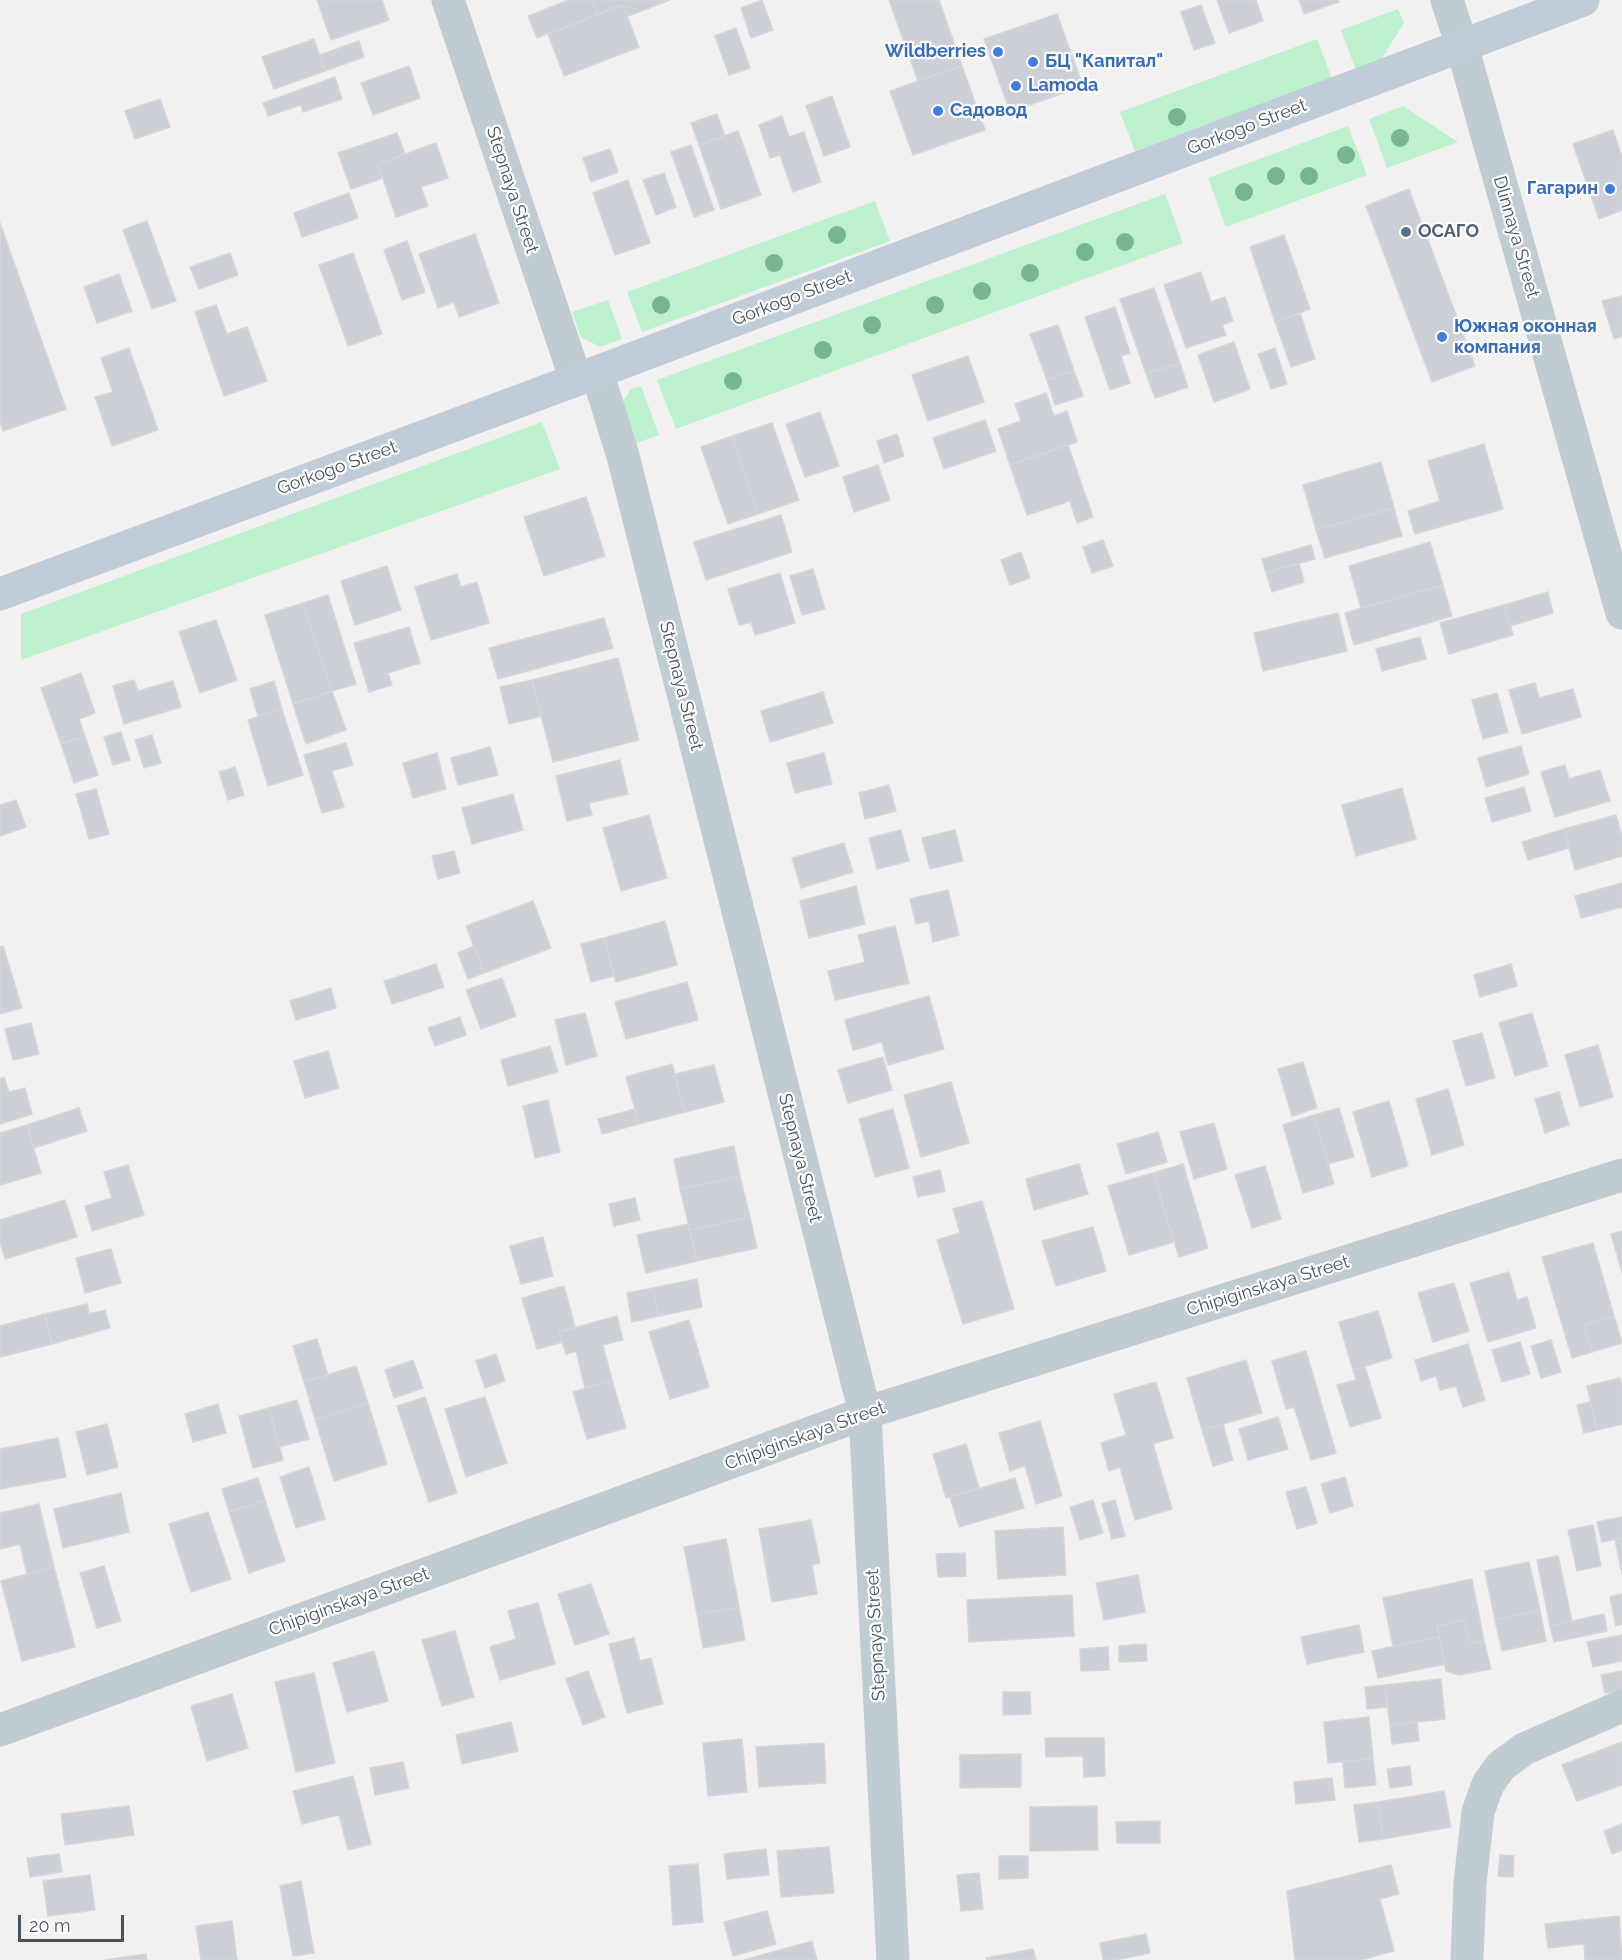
<!DOCTYPE html>
<meta charset="utf-8">
<style>
body{margin:0}
#map{position:relative;width:1622px;height:1960px;overflow:hidden;background:#f2f0f0;font-family:Raleway,sans-serif}
canvas{display:block}
.scale{position:absolute;left:18px;top:1915px;width:106px;height:27px;box-sizing:border-box;border:3px solid #47545e;border-top:0;padding-left:8px;font-size:18px;line-height:21px;white-space:nowrap;color:#47545e;-webkit-text-stroke:4px #fff;paint-order:stroke}
</style>
<div id="map">
<canvas width="1622" height="1960"></canvas>
<div class="scale">20 m</div>
</div>
<script>
const context = document.querySelector('canvas').getContext('2d');
context.lineJoin = 'round';
function fillPath(path, color) { context.fillStyle = color; context.fill(path, 'evenodd'); }
function strokePath(path, color, width, dash) { context.strokeStyle = color; context.lineWidth = width; context.lineCap = dash ? 'butt' : 'round'; context.setLineDash(dash || []); context.stroke(path); }
function write(font, color, halo, rows, align = 'center') {
  context.font = font + ' Raleway,sans-serif'; context.lineWidth = 4.5; context.setLineDash([]); context.textBaseline = 'middle'; context.strokeStyle = halo; context.fillStyle = color; for (const [text, x, y, turn = 0] of rows) {
    context.save(); context.translate(x, y); context.rotate((+turn || 0) * Math.PI / 180); context.textAlign = isNaN(turn) ? turn : align; if (halo) context.strokeText(text, 0, 0); context.fillText(text, 0, 0); context.restore();
  }
}
const green = new Path2D(`
 M1398,9L1404,23L1380,61L1356,70L1341,30Z
 M1317,39L1332,79L1135,151L1120,112Z
 M1403,106L1458,142L1387,168L1369,119Z
 M1348,126L1367,175L1226,227L1208,178Z
 M1165,194L1183,243L676,429L657,380Z
 M875,201L890,241L642,332L627,292Z
 M608,300L622,339L600,347L581,337L572,312Z
 M641,386L659,435L634,444L620,406L631,389Z
 M542,422L560,469L21,660V614Z`);
const building = new Path2D(`
 M317,0H382L389,20L331,40Z
 M569,0H593L598,14L537,38L528,16Z
 M593,0H670L628,16L623,5L598,14Z
 M762,0L773,30L751,38L741,8Z
 M889,0H939L962,66L918,81Z
 M1217,0H1256L1263,21L1229,33Z
 M1299,0H1338L1339,2L1304,14Z
 M623,5L639,47L564,76L548,34Z
 M1201,5L1215,43L1194,50L1181,12Z
 M1057,14L1083,86L1010,112L984,39Z
 M736,28L750,68L729,75L715,36Z
 M314,39L325,71L274,89L262,57Z
 M359,41L364,57L325,71L320,55Z
 M409,66L420,98L373,115L361,83Z
 M962,66L985,130L913,155L890,91Z
 M335,77L342,99L303,112L301,105L268,116L263,103Z
 M832,96L850,147L824,156L806,106Z
 M160,99L170,127L135,139L125,111Z
 M717,114L725,136L699,145L691,123Z
 M782,116L789,137L804,132L821,182L793,192L780,155L770,158L759,125Z
 M1613,130L1622,157V210L1599,219L1573,144Z
 M738,131L761,195L721,209L699,145Z
 M397,133L405,154L378,164L383,178L351,189L338,153Z
 M436,143L448,178L421,187L428,206L396,217L378,164Z
 M691,145L714,210L694,217L671,152Z
 M610,149L618,172L591,182L583,158Z
 M664,173L676,207L656,215L643,180Z
 M628,180L650,243L615,255L593,193Z
 M1409,189L1475,366L1432,382L1366,206Z
 M349,193L358,218L302,237L294,213Z
 M147,221L176,301L152,309L123,230Z
 M0,223L66,409L3,431L0,422Z
 M475,234L499,303L459,317L454,302L438,308L419,254Z
 M1284,235L1310,309L1275,322L1250,247Z
 M407,241L425,292L402,300L384,250Z
 M230,253L238,275L199,289L190,267Z
 M353,253L382,334L348,346L319,265Z
 M1201,272L1211,302L1225,297L1233,321L1222,325L1226,335L1186,348L1164,285Z
 M119,274L132,311L97,323L84,287Z
 M1154,288L1180,363L1146,374L1120,299Z
 M1622,296V336L1614,339L1602,301Z
 M216,305L227,334L247,327L267,381L224,396L195,312Z
 M1115,307L1130,353L1121,356L1130,383L1110,390L1085,317Z
 M1300,313L1315,359L1291,367L1275,322Z
 M1058,325L1074,371L1047,380L1030,334Z
 M1234,342L1250,389L1214,402L1198,355Z
 M129,348L158,430L112,446L95,397L113,392L101,358Z
 M1275,348L1287,384L1271,389L1258,354Z
 M968,356L984,402L928,421L912,375Z
 M1180,363L1188,387L1155,398L1146,374Z
 M1074,371L1083,396L1055,405L1047,380Z
 M1046,393L1054,416L1067,411L1077,442L1010,465L998,429L1021,421L1015,404Z
 M820,412L839,466L805,477L786,424Z
 M985,420L996,451L944,469L933,438Z
 M772,423L799,500L758,514L732,436Z
 M897,434L904,456L884,463L877,441Z
 M732,436L758,514L728,524L701,447Z
 M1484,444L1503,509L1415,534L1408,511L1440,501L1428,461Z
 M1068,445L1093,517L1077,523L1070,501L1027,515L1010,465Z
 M1381,462L1394,508L1316,530L1303,485Z
 M878,465L890,500L854,512L843,477Z
 M586,497L605,556L544,576L524,517Z
 M1394,508L1402,536L1325,558L1316,530Z
 M781,515L792,552L706,580L694,542Z
 M1103,540L1113,566L1092,573L1083,547Z
 M1430,542L1443,585L1361,608L1349,566Z
 M1311,545L1315,559L1266,573L1262,559Z
 M1021,552L1030,578L1010,585L1001,560Z
 M1299,563L1304,582L1272,592L1266,573Z
 M387,566L401,610L355,625L341,581Z
 M813,569L825,609L802,615L790,576Z
 M780,573L795,623L755,635L751,622L739,625L728,589Z
 M457,574L461,587L477,582L489,623L431,640L415,587Z
 M1443,585L1452,616L1354,645L1345,613Z
 M1548,592L1553,613L1510,626L1504,605Z
 M328,595L356,684L332,691L303,603Z
 M303,603L332,691L293,704L265,615Z
 M1504,605L1513,635L1449,654L1440,623Z
 M1338,613L1347,651L1263,671L1254,633Z
 M604,618L613,648L498,679L489,648Z
 M216,620L237,680L200,693L179,632Z
 M409,627L420,663L388,673L392,685L369,692L354,643Z
 M1420,637L1426,659L1382,671L1376,649Z
 M618,658L639,740L553,762L532,680Z
 M81,673L95,713L79,719L85,736L61,744L41,688Z
 M134,680L138,691L173,681L181,707L124,724L113,686Z
 M532,680L542,716L509,724L500,687Z
 M274,681L282,709L258,716L250,689Z
 M1535,683L1539,698L1573,689L1581,717L1522,734L1509,690Z
 M332,691L346,730L306,744L293,704Z
 M823,692L833,723L770,742L761,711Z
 M1497,693L1508,732L1483,739L1472,700Z
 M282,709L303,775L268,786L248,720Z
 M121,732L130,760L113,765L104,737Z
 M152,735L161,763L144,768L135,740Z
 M85,736L98,775L74,783L61,744Z
 M346,743L353,765L332,771L344,807L322,813L304,755Z
 M1521,746L1529,774L1486,787L1478,758Z
 M490,747L498,775L458,785L451,758Z
 M437,753L446,789L413,798L403,763Z
 M824,753L832,784L795,793L787,763Z
 M620,760L628,794L589,803L592,815L567,821L556,776Z
 M1565,765L1569,779L1600,770L1610,801L1555,817L1541,772Z
 M235,767L244,795L228,800L219,772Z
 M889,785L896,811L865,819L859,793Z
 M1524,787L1531,811L1492,822L1485,798Z
 M1402,788L1416,839L1356,856L1342,805Z
 M96,789L109,834L89,839L76,794Z
 M513,794L523,830L472,844L462,808Z
 M16,800L26,827L0,836V805Z
 M649,815L667,878L621,891L603,828Z
 M1616,815L1622,836V856L1575,870L1564,829Z
 M1564,829L1569,848L1528,860L1522,842Z
 M901,830L909,861L877,869L869,838Z
 M955,830L963,861L930,869L922,838Z
 M844,843L853,872L801,888L792,858Z
 M454,851L460,873L438,879L432,856Z
 M1622,883V907L1581,918L1575,896Z
 M856,886L865,924L809,938L800,901Z
 M948,890L959,935L933,942L929,921L916,924L910,899Z
 M533,901L551,948L484,973L466,926Z
 M665,921L677,965L616,982L604,938Z
 M895,926L909,983L835,1000L828,971L865,962L858,935Z
 M604,938L614,976L591,982L581,944Z
 M3,946L22,1008L0,1014V947Z
 M474,946L484,973L468,979L458,953Z
 M436,964L444,987L392,1004L384,981Z
 M1511,964L1517,986L1480,997L1474,975Z
 M502,978L516,1016L481,1029L466,990Z
 M687,982L698,1020L626,1039L615,1002Z
 M331,988L336,1008L296,1020L290,1001Z
 M929,996L944,1049L888,1065L882,1042L853,1050L845,1020Z
 M585,1013L597,1056L566,1065L555,1020Z
 M1532,1013L1548,1066L1515,1076L1499,1023Z
 M460,1017L466,1035L435,1046L428,1028Z
 M31,1023L39,1054L13,1060L5,1029Z
 M1482,1033L1495,1078L1466,1086L1453,1041Z
 M1598,1045L1613,1097L1580,1107L1565,1055Z
 M550,1046L558,1072L508,1086L501,1060Z
 M328,1051L339,1088L305,1098L294,1061Z
 M883,1057L892,1090L848,1103L838,1070Z
 M1303,1062L1317,1108L1292,1116L1278,1069Z
 M672,1064L685,1112L639,1124L626,1077Z
 M714,1065L724,1102L685,1112L675,1074Z
 M4,1077L9,1092L25,1088L32,1114L0,1124V1079Z
 M951,1082L969,1143L921,1157L904,1095Z
 M1448,1089L1464,1145L1432,1155L1416,1099Z
 M1559,1092L1569,1125L1545,1133L1535,1099Z
 M548,1100L560,1152L535,1158L523,1106Z
 M1389,1101L1408,1166L1372,1177L1353,1112Z
 M79,1108L87,1131L34,1148L27,1125Z
 M1339,1108L1354,1157L1328,1164L1314,1115Z
 M635,1109L639,1124L602,1134L598,1119Z
 M893,1109L909,1168L875,1177L859,1119Z
 M1314,1115L1334,1184L1303,1193L1283,1125Z
 M1214,1123L1227,1169L1194,1179L1180,1132Z
 M27,1125L41,1173L0,1185V1133Z
 M1158,1132L1167,1162L1126,1174L1117,1144Z
 M734,1146L740,1176L680,1189L674,1159Z
 M1079,1164L1088,1194L1034,1210L1026,1179Z
 M1183,1164L1208,1248L1179,1257L1153,1173Z
 M128,1165L144,1215L92,1231L85,1206L112,1198L104,1172Z
 M1265,1166L1281,1219L1252,1228L1235,1175Z
 M940,1170L945,1191L918,1197L913,1177Z
 M1153,1173L1174,1242L1129,1255L1108,1186Z
 M740,1176L750,1217L690,1230L680,1189Z
 M635,1198L640,1220L614,1226L609,1204Z
 M65,1200L77,1237L5,1259L0,1242V1220Z
 M982,1201L1014,1309L963,1324L937,1240L960,1233L953,1209Z
 M750,1217L757,1248L697,1261L690,1230Z
 M688,1224L697,1261L646,1273L637,1235Z
 M1093,1227L1106,1271L1056,1286L1042,1241Z
 M1622,1231V1272L1611,1234Z
 M543,1237L553,1276L521,1284L510,1246Z
 M1593,1243L1614,1316L1584,1325L1592,1352L1572,1358L1542,1257Z
 M111,1249L121,1283L85,1293L76,1258Z
 M1509,1272L1517,1300L1527,1297L1536,1328L1488,1342L1470,1283Z
 M697,1279L702,1307L659,1316L653,1288Z
 M1454,1283L1469,1331L1433,1342L1418,1293Z
 M564,1286L575,1327L559,1332L563,1342L537,1349L522,1298Z
 M653,1288L659,1316L632,1322L627,1293Z
 M87,1304L89,1314L105,1310L110,1328L52,1344L45,1314Z
 M1378,1311L1392,1358L1353,1370L1339,1322Z
 M45,1314L52,1344L0,1357V1326Z
 M617,1316L623,1340L603,1345L612,1380L585,1388L576,1351L566,1354L559,1332Z
 M1614,1316L1622,1343L1592,1352L1584,1325Z
 M689,1320L709,1387L670,1399L649,1332Z
 M317,1339L328,1375L304,1382L293,1346Z
 M1551,1340L1561,1372L1541,1378L1531,1346Z
 M1520,1342L1530,1374L1502,1382L1492,1350Z
 M1468,1344L1485,1400L1463,1407L1456,1386L1440,1390L1436,1376L1421,1381L1415,1360Z
 M1306,1351L1336,1453L1311,1460L1294,1407L1286,1409L1272,1361Z
 M496,1354L505,1381L485,1388L476,1361Z
 M413,1360L423,1388L394,1398L385,1370Z
 M1246,1360L1262,1413L1202,1430L1187,1378Z
 M356,1366L368,1403L315,1419L304,1382Z
 M1365,1367L1381,1418L1350,1427L1337,1385L1356,1380L1353,1370Z
 M1620,1378L1622,1386V1424L1597,1430L1587,1386Z
 M612,1380L626,1428L587,1439L573,1392Z
 M1156,1382L1173,1438L1153,1444L1172,1509L1135,1520L1120,1467L1109,1471L1101,1443L1126,1435L1114,1394Z
 M425,1397L457,1493L429,1502L397,1406Z
 M485,1397L507,1463L466,1477L445,1409Z
 M297,1400L309,1439L279,1447L269,1408Z
 M1590,1402L1597,1430L1584,1433L1577,1405Z
 M368,1403L387,1464L334,1481L315,1419Z
 M218,1404L226,1433L193,1442L185,1414Z
 M269,1408L283,1460L253,1468L239,1416Z
 M1278,1417L1288,1449L1248,1460L1239,1429Z
 M1040,1421L1062,1496L1036,1504L1025,1466L1010,1471L999,1433Z
 M107,1424L118,1467L87,1475L76,1432Z
 M1223,1424L1233,1460L1213,1466L1202,1430Z
 M58,1438L66,1477L0,1489V1449Z
 M966,1444L979,1488L946,1498L933,1454Z
 M309,1467L325,1519L296,1528L280,1477Z
 M1345,1477L1353,1506L1330,1513L1321,1484Z
 M258,1478L265,1500L229,1512L222,1489Z
 M1015,1478L1024,1508L959,1527L950,1497Z
 M1306,1487L1317,1523L1297,1529L1286,1492Z
 M121,1493L129,1532L63,1548L54,1509Z
 M265,1500L285,1561L249,1573L229,1512Z
 M1093,1500L1103,1533L1080,1540L1070,1507Z
 M1115,1500L1125,1536L1112,1539L1102,1504Z
 M39,1504L54,1567L27,1574L20,1544L0,1549V1513Z
 M208,1512L231,1579L191,1592L169,1524Z
 M1622,1517V1538L1602,1542L1597,1522Z
 M811,1520L820,1563L812,1565L817,1594L772,1602L759,1529Z
 M1593,1525L1601,1566L1577,1571L1568,1530Z
 M1063,1527L1066,1575L998,1579L995,1531Z
 M1622,1538V1574L1615,1539Z
 M726,1539L739,1607L697,1614L684,1547Z
 M965,1553L966,1576L938,1577L936,1554Z
 M1558,1556L1572,1621L1550,1626L1537,1560Z
 M1529,1562L1540,1610L1495,1620L1485,1571Z
 M104,1566L121,1621L97,1628L80,1573Z
 M54,1567L75,1647L22,1661L1,1581Z
 M1138,1575L1145,1612L1104,1620L1096,1583Z
 M1472,1579L1484,1641L1469,1644L1464,1620L1437,1626L1439,1637L1393,1646L1383,1598Z
 M591,1584L609,1634L575,1645L558,1594Z
 M1622,1594V1624L1616,1626L1610,1597Z
 M1072,1595L1074,1636L969,1642L967,1600Z
 M538,1603L555,1664L500,1680L490,1647L516,1639L508,1611Z
 M739,1607L745,1640L703,1648L697,1614Z
 M1540,1610L1546,1641L1502,1651L1495,1620Z
 M1604,1614L1607,1631L1554,1642L1550,1626Z
 M1464,1620L1469,1644L1484,1641L1491,1669L1459,1675L1446,1671L1437,1626Z
 M1359,1625L1364,1652L1307,1664L1301,1637Z
 M455,1631L474,1697L442,1706L422,1640Z
 M1622,1635V1661L1593,1667L1587,1642Z
 M1439,1637L1445,1664L1378,1678L1372,1651Z
 M634,1638L640,1661L651,1658L663,1704L627,1713L609,1644Z
 M1146,1644L1147,1661L1119,1662V1646Z
 M1108,1647L1109,1670L1081,1671L1080,1649Z
 M374,1651L388,1701L347,1712L333,1663Z
 M588,1671L605,1717L583,1725L566,1679Z
 M1622,1671V1690L1605,1693L1601,1675Z
 M314,1673L335,1763L296,1772L275,1682Z
 M1441,1679L1445,1719L1390,1725L1385,1685Z
 M1385,1685L1388,1707L1367,1709L1365,1687Z
 M1003,1692H1030L1031,1714L1003,1715Z
 M232,1694L248,1748L207,1761L191,1706Z
 M1369,1717L1373,1759L1328,1763L1324,1722Z
 M511,1722L518,1751L462,1764L456,1735Z
 M1417,1722L1419,1741L1392,1744L1390,1725Z
 M1045,1738H1104L1105,1776L1084,1777L1083,1756L1046,1757Z
 M742,1739L747,1792L708,1796L703,1743Z
 M1622,1742V1785L1577,1801L1562,1765Z
 M824,1743L826,1783L759,1787L756,1747Z
 M1021,1754V1787L960,1788V1755Z
 M1373,1759L1376,1785L1345,1788L1343,1762Z
 M403,1762L409,1788L375,1795L370,1768Z
 M1410,1766L1412,1785L1390,1788L1387,1769Z
 M353,1776L371,1844L348,1850L339,1815L302,1824L293,1791Z
 M1332,1778L1335,1800L1296,1804L1294,1782Z
 M1444,1791L1451,1827L1383,1839L1378,1802Z
 M1378,1802L1383,1839L1359,1842L1354,1805Z
 M129,1806L134,1835L65,1845L61,1814Z
 M1097,1806L1098,1850L1030,1851V1807Z
 M1160,1821V1843H1117L1116,1822Z
 M1622,1824V1850L1612,1854L1604,1831Z
 M829,1847L834,1893L781,1897L777,1851Z
 M766,1849L769,1875L727,1879L724,1854Z
 M59,1854L62,1872L30,1877L27,1858Z
 M1500,1855L1514,1856L1513,1877L1498,1876Z
 M999,1856H1028V1878L999,1879Z
 M698,1864L703,1922L673,1925L669,1866Z
 M1391,1865L1399,1894L1380,1899L1394,1951L1361,1960H1295L1287,1891Z
 M979,1873L983,1909L961,1911L957,1875Z
 M90,1875L95,1910L48,1916L43,1881Z
 M301,1881L314,1953L293,1956L280,1886Z
 M767,1911L776,1944L733,1956L724,1922Z
 M1619,1916L1622,1960H1585L1584,1944L1548,1948L1545,1924Z
 M232,1921L237,1960H201L196,1926Z
 M1146,1934L1150,1953L1116,1960H1103L1100,1943Z
 M812,1941L817,1960H744Z
 M1033,1949L1036,1960H987L986,1958Z
 M146,1954L147,1960H105Z`);
const minor = new Path2D(`
 M448,0L576,380
 M597,372L623,456L865,1413L893,1960
 M0,1730L865,1413L1622,1175
 M1467,1960L1470,1883L1478,1812L1488,1784L1501,1766L1524,1749L1622,1706`);
const tertiary = new Path2D(`
 M1447,0L1462,46L1622,613`);
const secondary = new Path2D(`
 M0,594L576,380L1583,0`);
const trees = [
 [1177,117],
 [1400,138],
 [1346,155],
 [1276,176],
 [1309,176],
 [1244,192],
 [837,235],
 [1125,242],
 [1085,252],
 [774,263],
 [1030,273],
 [982,291],
 [661,305],
 [935,305],
 [872,325],
 [823,350],
 [733,381]
];
const markers = [
 [998,52,6,"#3f7fe0"],
 [1033,62,6,"#3f7fe0"],
 [1016,86,6,"#3f7fe0"],
 [938,111,6,"#3f7fe0"],
 [1610,189,6,"#3f7fe0"],
 [1406,232,6,"#5c6f8a"],
 [1442,337,6,"#3f7fe0"]
];
const shopNames = [
 ["Wildberries",986,52,"right"],
 ["БЦ \"Капитал\"",1045,62],
 ["Lamoda",1028,86],
 ["Садовод",950,111],
 ["Гагарин",1598,189,"right"],
 ["Южная оконная",1454,327],
 ["компания",1454,348]
];
const streetNames = [
 ["Gorkogo Street",1247,127,-21],
 ["Stepnaya Street",512,190,72],
 ["Dlinnaya Street",1516,237,74],
 ["Gorkogo Street",792,298,-21],
 ["Gorkogo Street",337,468,-20],
 ["Stepnaya Street",681,686,76],
 ["Stepnaya Street",800,1158,76],
 ["Chipiginskaya Street",1268,1286,-17],
 ["Chipiginskaya Street",805,1436,-20],
 ["Chipiginskaya Street",349,1602,-20],
 ["Stepnaya Street",876,1635,-93]
];
const serviceNames = [
 ["ОСАГО",1418,232]
];
fillPath(green, '#bdf1ce');
fillPath(building, '#cccfd5');
strokePath(building, '#d4d6dc', 1.5);
strokePath(minor, '#c0cbd2', 33);
strokePath(tertiary, '#c0cbd2', 33);
strokePath(secondary, '#c0ccd7', 33);
context.fillStyle = '#77b592';
for (const [x, y] of trees) { context.beginPath(); context.arc(x, y, 9, 0, 2 * Math.PI); context.fill(); }
for (const [x, y, r, color] of markers) { const dot = new Path2D(); dot.arc(x, y, r, 0, 2 * Math.PI); context.fillStyle = color; context.fill(dot); strokePath(dot, '#fff', 2); }
write('bold 18px', '#366cbe', '#fff', shopNames, 'left');
write('18px', '#47545e', '#fff', streetNames);
write('bold 18px', '#4e5e75', '#fff', serviceNames, 'left');
</script>
